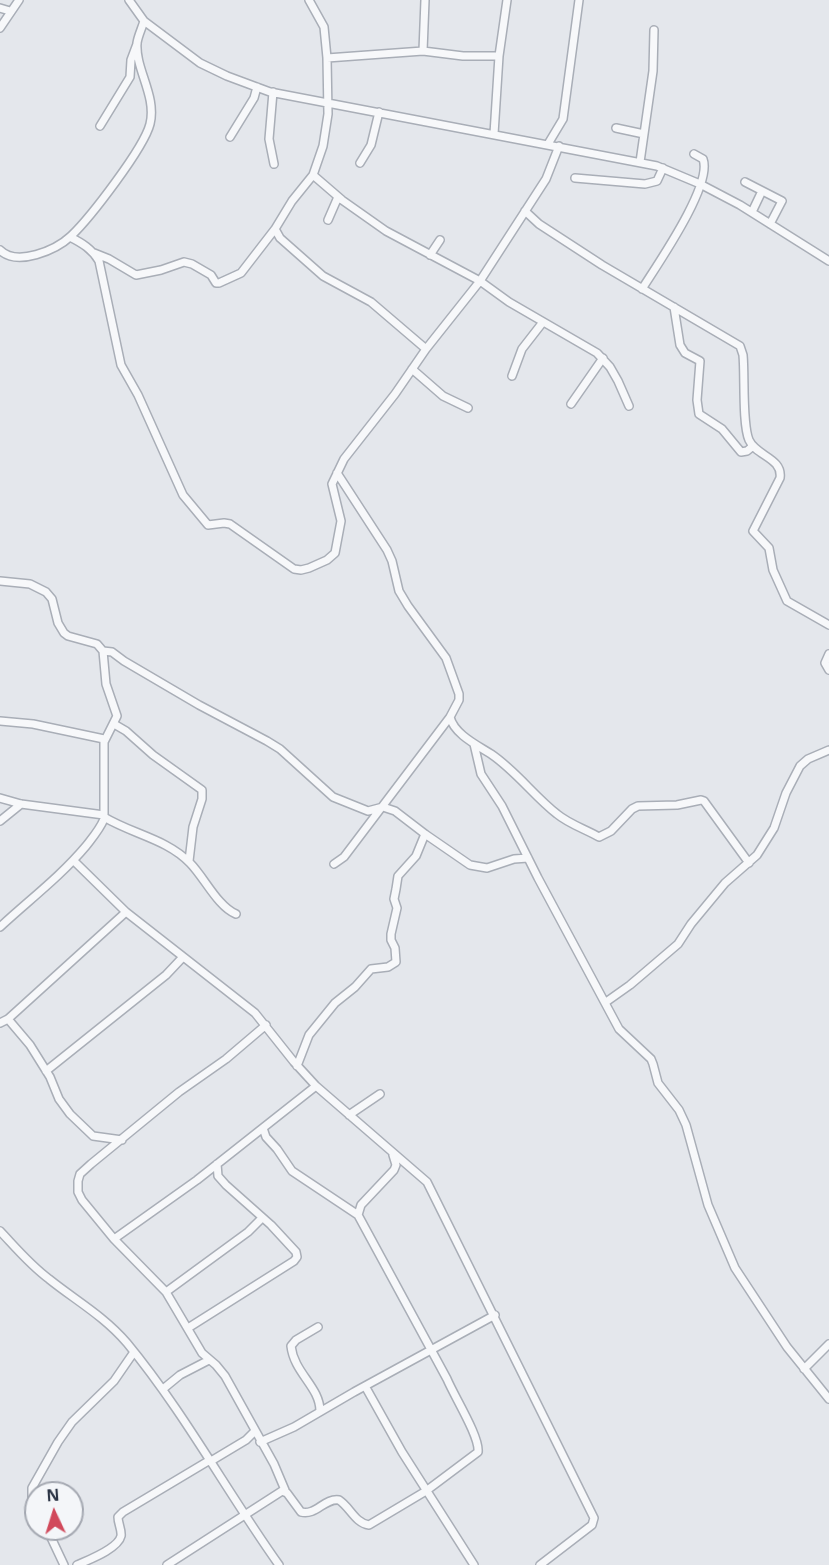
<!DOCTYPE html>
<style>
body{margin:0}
#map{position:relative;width:829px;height:1565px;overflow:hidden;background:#e4e7ec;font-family:"Open Sans",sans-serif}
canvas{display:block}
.north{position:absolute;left:24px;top:1481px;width:60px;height:60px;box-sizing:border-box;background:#f4f6f9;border:2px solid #a4a8b1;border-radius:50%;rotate:356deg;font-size:16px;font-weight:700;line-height:24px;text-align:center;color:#2b3445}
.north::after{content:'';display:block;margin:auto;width:21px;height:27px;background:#d1495b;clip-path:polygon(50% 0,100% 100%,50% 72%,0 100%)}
</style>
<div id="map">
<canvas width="829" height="1565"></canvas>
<div class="north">N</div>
</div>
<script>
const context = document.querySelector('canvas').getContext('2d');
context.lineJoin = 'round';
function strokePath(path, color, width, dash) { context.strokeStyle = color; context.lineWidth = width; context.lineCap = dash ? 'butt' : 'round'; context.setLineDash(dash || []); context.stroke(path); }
const minor = new Path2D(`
 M129,0L144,21L200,63L227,76L270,92L657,166L700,184L740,205L829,261
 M309,0L324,27L327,58L328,114L323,146L313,175L292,201L275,229L280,238L323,276L371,302L426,349
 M0,8L10,11
 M0,28L19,0
 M423,51L425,0
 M327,58L423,51L463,56H499
 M273,92L269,139L274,164
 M100,126L130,77L131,60L137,44
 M616,128L644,134
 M494,134L499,56L507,0
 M230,137L254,98L257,87
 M548,144L563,119L579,0
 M640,162L653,71L654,30
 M360,163L371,145L379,112
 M313,175L342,200L386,231L480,281L509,302L597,353L610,367L618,381L629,406
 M575,178L645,184L657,181L663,168
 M745,182L782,201L770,224
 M525,211L539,224L602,265L740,346L743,355C745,375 742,424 749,440C756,456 783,458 780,478L753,531L769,548L773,570L787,601L829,625
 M752,212L762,191
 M328,220L338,197
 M70,237C82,243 92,249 99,261L121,365L138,395L183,495L208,525L224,523L230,524L294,569L301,570L309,568L327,560L335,553L341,521L332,484L344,459L395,394L426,349L480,281L546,179L559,146
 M0,250C17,267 56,250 71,236C90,218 144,148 150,124C157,96 135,69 137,43C138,36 142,28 144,21
 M94,253L109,259L136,275L161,270L184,262L192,264L211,275L216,283H219L241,273L275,229
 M430,255L440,240
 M642,289C657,265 713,185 703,159L694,154
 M674,307L680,345L685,353L700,361L697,400L699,414L722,429L741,452L747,451L753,446
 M412,369L443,396L468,408
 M512,376L522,349L543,322
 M571,404L603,358
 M337,473L387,550L392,561L399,591L408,606L446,658L459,694V700L450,717C454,734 477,745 491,754C516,771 534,796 557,814C569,824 585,829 599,837L611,831L632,809L638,806L677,805L701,800L704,801L749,863
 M0,581L30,584L46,592L52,599L58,623L64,633L68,636L97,644L103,651L106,684L117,716L104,742V819C100,829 93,837 86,846C60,877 29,900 0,927
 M103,651L112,652L124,661L199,705L267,741L280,749L333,797L368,811L383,807L395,811L425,834L470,865L487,868L514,859L528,858
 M829,654L825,663L829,670
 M0,721L33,724L104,739
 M114,724L126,731L153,755L202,790V799L193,827L189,861
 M474,744L481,774L502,806L538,878L619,1029L651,1059L653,1064L658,1083L679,1110L686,1125L708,1205L735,1268L787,1347L829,1399
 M0,798L21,804L104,815
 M104,817C132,834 167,839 190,863C204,877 218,907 236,914
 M0,821L21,804
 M74,861L126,912L255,1013L294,1062L316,1086L427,1182L594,1518L592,1525L540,1565
 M334,864L344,857L450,717
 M606,1002L630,985L678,944L691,924L725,883L757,855L774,828L786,793L800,766L808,759L829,750
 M8,1019L30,1045L50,1077L59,1099L70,1114L93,1136L122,1140
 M0,1023L8,1019L126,912
 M266,1025L226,1059L179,1092L91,1164L80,1174L78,1181V1192L82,1200L114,1239L166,1292L202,1353L216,1365L225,1376L274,1464L285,1490
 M297,1066L309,1035L335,1003L355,987L371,969L388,967L396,962L395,948L391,940V934L397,908L394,899L396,889L398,876L416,856L425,834
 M46,1071L166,975L183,957
 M349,1115L380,1094
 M263,1128L266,1137L277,1149L292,1171L358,1215
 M0,1231C16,1248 30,1265 49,1279C75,1300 104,1316 127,1343C184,1412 227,1492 279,1565
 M114,1239L197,1180L316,1086
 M166,1292L248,1232L262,1218
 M318,1327L296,1340L291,1346C294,1373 320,1387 320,1411
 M188,1328L294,1261L297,1257L296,1252L271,1225L226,1185L218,1176L217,1164
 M804,1369L829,1344
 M365,1386L402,1452L474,1565
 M163,1389L180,1375L209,1360
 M260,1442L294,1427L354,1392L495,1315
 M211,1461L246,1440L254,1432
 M36,1505L32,1497V1488L58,1442L72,1422L114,1381L134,1352
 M47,1529L64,1565
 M77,1565C88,1560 118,1549 121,1536C122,1530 118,1524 118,1517L123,1512L210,1460
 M167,1565L282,1491L287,1493L301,1512C316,1516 324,1498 339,1500C350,1507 355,1523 369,1525L426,1491L478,1452C480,1437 454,1396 447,1379L358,1215L361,1205L394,1170L396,1165L393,1155`);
strokePath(minor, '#a9aeb7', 10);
strokePath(minor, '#f7f8fa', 7);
</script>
